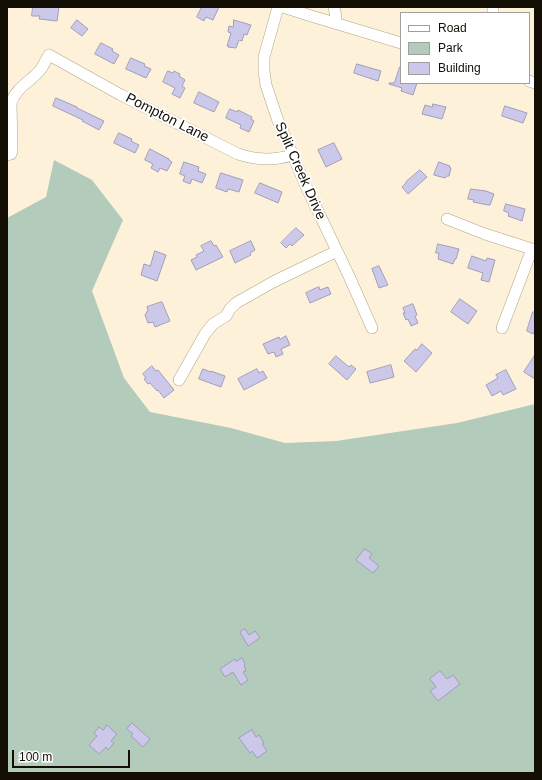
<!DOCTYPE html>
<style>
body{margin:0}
#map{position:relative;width:542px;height:780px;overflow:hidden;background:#fdf2d9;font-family:Helvetica,sans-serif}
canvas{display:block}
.frame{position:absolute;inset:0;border:8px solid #140f05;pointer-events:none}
.legend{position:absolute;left:400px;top:12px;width:130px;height:72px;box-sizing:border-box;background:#fff;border:1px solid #a19f9b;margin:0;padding:5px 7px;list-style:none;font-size:12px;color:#140f05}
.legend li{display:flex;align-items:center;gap:8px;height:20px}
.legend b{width:20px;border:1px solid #a19f9b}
.scale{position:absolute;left:12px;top:750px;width:118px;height:18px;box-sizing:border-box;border:2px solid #140f05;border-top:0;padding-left:5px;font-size:12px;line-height:14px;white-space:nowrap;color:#140f05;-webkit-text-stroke:3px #fff;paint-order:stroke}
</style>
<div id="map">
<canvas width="542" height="780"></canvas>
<div class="frame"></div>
<ul class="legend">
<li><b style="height:5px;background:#fff"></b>Road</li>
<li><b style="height:11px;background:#b3cbbb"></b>Park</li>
<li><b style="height:11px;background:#cbc8e9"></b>Building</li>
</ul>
<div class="scale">100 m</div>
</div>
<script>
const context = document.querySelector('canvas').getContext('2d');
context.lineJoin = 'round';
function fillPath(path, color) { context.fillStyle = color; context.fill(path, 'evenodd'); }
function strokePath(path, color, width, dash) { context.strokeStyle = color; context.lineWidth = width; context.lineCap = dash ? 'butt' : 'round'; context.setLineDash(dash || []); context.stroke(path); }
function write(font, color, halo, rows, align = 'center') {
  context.font = font + ' Helvetica,sans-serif'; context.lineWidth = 4; context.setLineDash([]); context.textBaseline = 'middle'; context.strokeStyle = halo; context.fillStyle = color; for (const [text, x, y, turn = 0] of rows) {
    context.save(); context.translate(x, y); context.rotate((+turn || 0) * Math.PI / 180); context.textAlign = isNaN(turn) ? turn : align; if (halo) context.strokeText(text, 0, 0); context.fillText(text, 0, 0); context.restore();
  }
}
const green = new Path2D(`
 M54,160L92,180L123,220L92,291L124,378L150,412L231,428L285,443L336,441L457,423L535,404V773H7V218L46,197Z`);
const building = new Path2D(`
 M33,7H59L57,21L39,19L40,16H32Z
 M202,7H219L213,20L206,17L204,21L197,17Z
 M77,20L88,29L82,36L71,28Z
 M234,20L251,25L247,35L244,34L242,41L239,40L236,48L228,47L229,46H227L231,33L228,32L229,26L233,27Z
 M101,43L113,49L112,51L119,55L114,64L95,54Z
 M131,58L145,64L144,66L151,69L146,78L126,69Z
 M357,64L381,71L378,81L354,73Z
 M400,67H401V83H417L413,95L401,91L402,88L389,84V83H394Z
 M168,71L173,73L174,71L180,74L179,76L185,80L182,86L185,88L180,98L172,94L175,88L163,82Z
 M199,92L219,102L214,112L194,103Z
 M56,98L77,107V108L104,121L99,130L82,121L83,120L53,106Z
 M433,104L446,107L442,119L422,114L425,105L432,107Z
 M505,106L527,113L523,123L502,116Z
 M230,109L237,112L238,110L252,117L251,119L254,121L249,132L240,128L241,125L226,118Z
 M119,133L132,139L131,141L139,145L135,153L114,143Z
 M334,143L342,159L326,167L318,150Z
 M150,149L169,159V160L172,162L167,171L160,168L158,172L151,168L153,164L145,160Z
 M184,162L199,167L198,171L206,174L202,183L192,179L190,184L183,181L185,176L180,174Z
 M439,162L450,166L449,167L451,168L449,176H447L445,178L434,175Z
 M420,170L427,177L408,194L402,187L406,183V182Z
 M221,173L243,180L239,192L228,189L227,192L216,188Z
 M260,183L282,192L278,203L255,193Z
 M471,189L486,191L494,194L490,205H488L473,202L474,200L468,199Z
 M506,204L525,209L522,221L508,216L509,213L504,211Z
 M296,228L304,235L292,246L290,244L286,248L281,243Z
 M211,241L214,246L216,245L223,257L196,270L191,260L197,257L196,255L204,251L201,246Z
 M251,241L255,250L250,253L251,255L235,263L230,251Z
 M438,244L459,249L456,259H455L453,264L438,259L439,253H436Z
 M155,251L166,255L157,281L141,275L144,264L150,266Z
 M472,256L486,261L487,258L495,260L489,282L481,280L483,273L468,268Z
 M379,266L388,285L379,288L372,269Z
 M319,287L320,290L328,287L331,294L310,303L306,293Z
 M460,299L477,311L468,324L451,312Z
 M162,302L170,321L155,327L153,322L148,323L145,315L148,310L147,307Z
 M413,304L417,315L415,316L418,323L411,326L408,319L406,320L403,313H405L403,308Z
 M533,312H535V330L533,334L527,331Z
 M286,336L290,345L281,349L283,354L276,357L274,352L268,354L263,344L279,337L280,339Z
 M422,344L432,353L416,372L404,361L415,349L417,350Z
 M535,355V379L524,372Z
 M336,356L349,367L351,365L356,369L347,380L329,364Z
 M391,365L394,377L370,383L367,372Z
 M152,366L156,371L158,370L174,390L164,398L158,390L157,391L150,383L148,384L144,379L146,378L143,374Z
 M203,369L211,372V371L225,376L221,387L199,379Z
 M257,369L259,373L263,371L267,378L244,390L238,379Z
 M506,370L516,389L503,395L501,391L492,396L486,385L498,378L496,375Z
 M365,549L372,554L369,558L379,566L373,573L356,560Z
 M245,629L249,635L255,631L260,638L248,646L240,632Z
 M242,658L245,664L244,665L246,671L243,672L248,680L241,685L233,672L225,677L220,669L235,659L236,661Z
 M440,671L447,679L453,675L460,684L438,701L430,691L436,687L430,679Z
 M132,723L150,739L143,747L131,736L133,734L127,729Z
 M107,725L117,734L111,741L114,743L108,750L106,747L99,754L89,745L97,736L94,733L99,727L103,730Z
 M252,730L256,737L259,735L264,743L262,744L267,751L257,758L252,751L250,753L239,738Z`);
const minor = new Path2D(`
 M278,7L264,57V72L266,85L277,118L305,184L349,276L372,328
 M283,7L308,15L401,43
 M334,7L336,17L335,23
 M493,13V7
 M529,81L535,83
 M7,155L11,154L12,151L11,103C16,87 32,81 41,69C44,65 46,59 49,55L121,95L238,154C257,160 273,161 292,155
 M447,219L485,234L535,250
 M502,328L532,249
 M179,380L205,334L213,324L226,316L230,309L236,303L273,282L337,251`);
const streetNames = [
 ["Pompton Lane",167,118,27],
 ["Split Creek Drive",300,171,66]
];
fillPath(green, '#b3cbbb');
fillPath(building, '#cbc8e9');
strokePath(building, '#a19ebc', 1);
strokePath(minor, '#b1a486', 12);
strokePath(minor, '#fff', 11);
write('14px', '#140f05', '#fff', streetNames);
</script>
